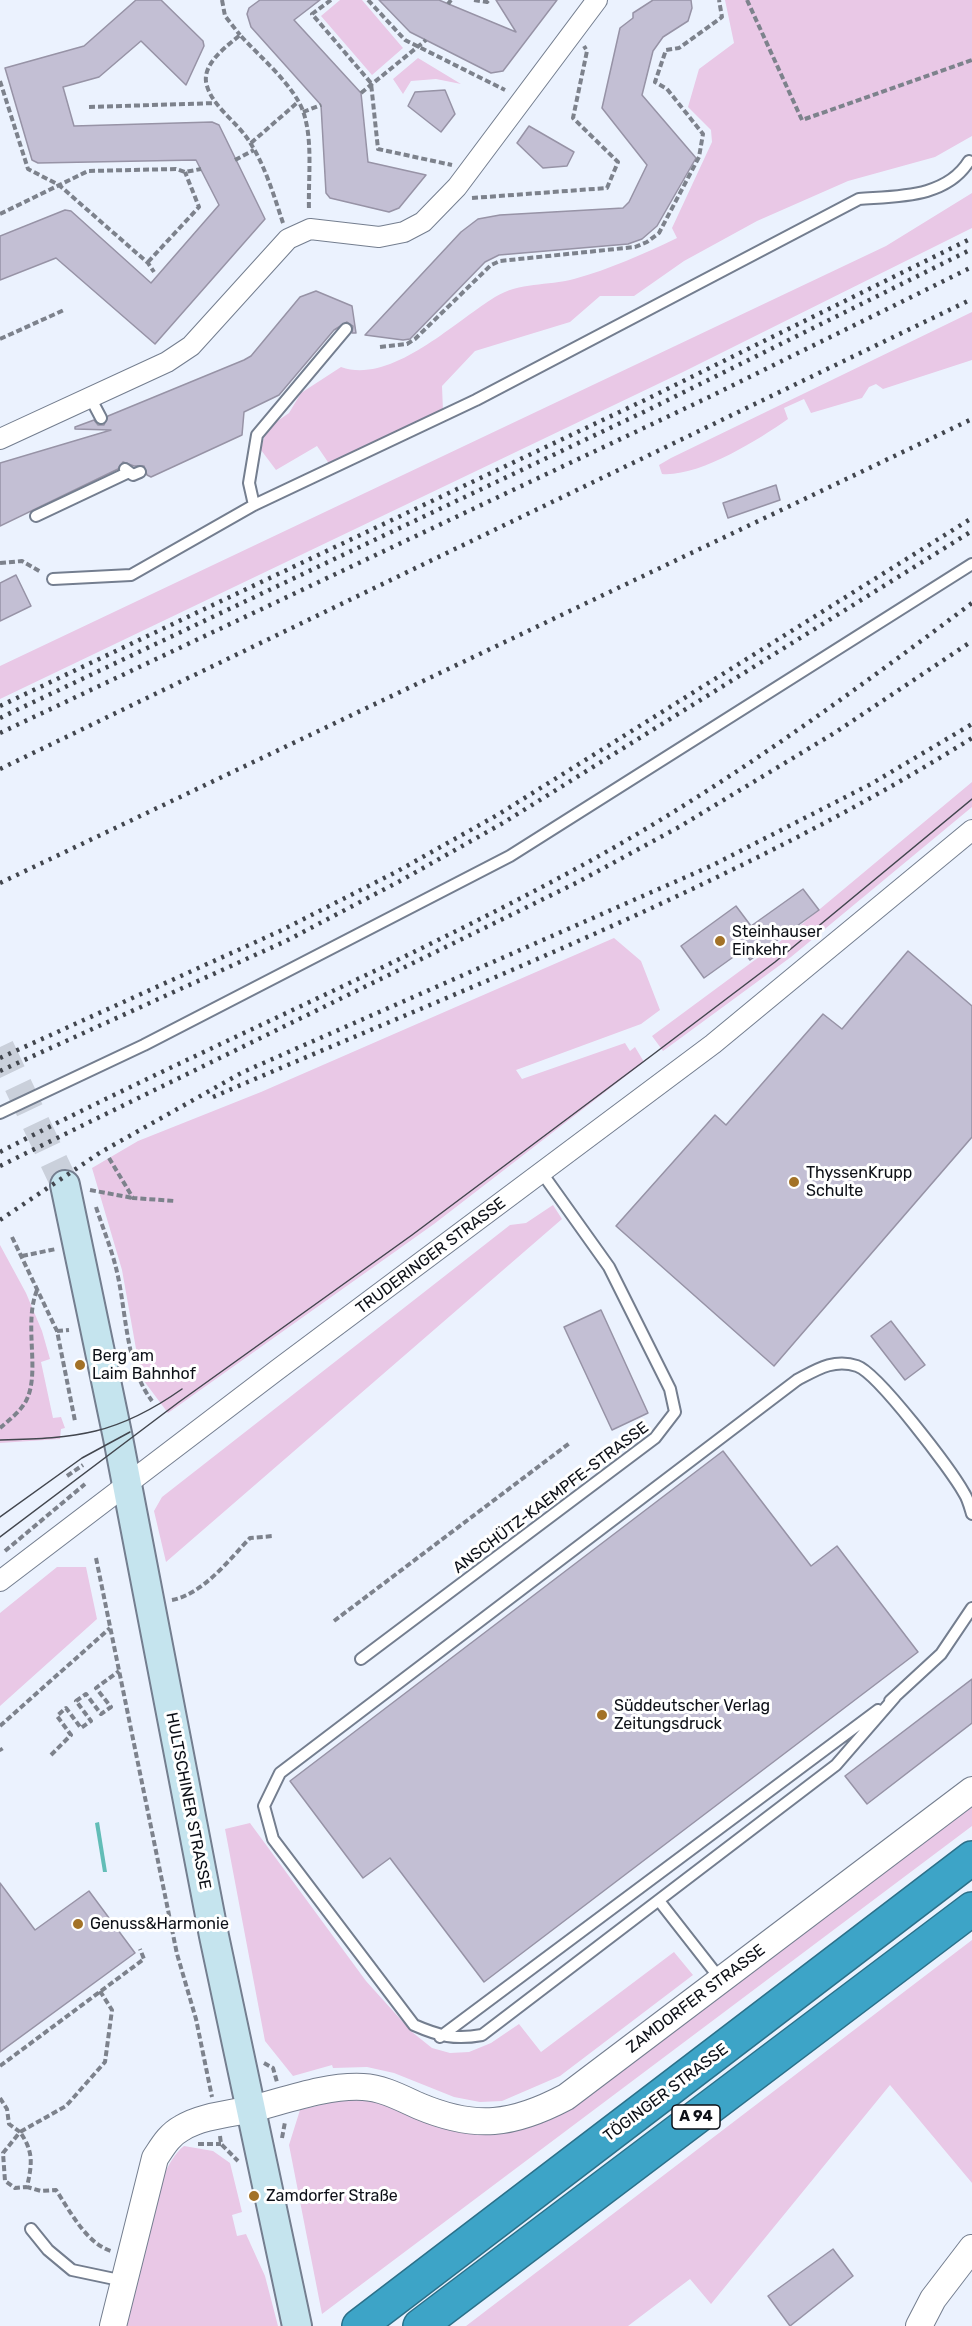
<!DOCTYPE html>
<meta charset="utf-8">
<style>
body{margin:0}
canvas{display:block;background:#ebf2fe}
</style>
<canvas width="972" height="2326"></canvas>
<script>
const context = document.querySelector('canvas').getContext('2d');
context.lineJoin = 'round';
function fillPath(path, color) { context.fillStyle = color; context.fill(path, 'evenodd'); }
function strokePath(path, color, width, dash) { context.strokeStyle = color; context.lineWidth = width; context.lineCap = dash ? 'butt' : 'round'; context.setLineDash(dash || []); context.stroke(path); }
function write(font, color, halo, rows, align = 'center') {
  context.font = font + ' Rubik,sans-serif'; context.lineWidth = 6; context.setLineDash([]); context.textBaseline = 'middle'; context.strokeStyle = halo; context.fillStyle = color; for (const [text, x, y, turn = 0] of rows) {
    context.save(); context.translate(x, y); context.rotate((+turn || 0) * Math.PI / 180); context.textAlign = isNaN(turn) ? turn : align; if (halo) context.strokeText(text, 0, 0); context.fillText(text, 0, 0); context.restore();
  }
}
const green = new Path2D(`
 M340,0H362L403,48L372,75L321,16Z
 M725,0H972V136L935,157L848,181L757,221L684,261L634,296H600L570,322L475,351L442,386L443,411L330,465L317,446L276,470L261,450L266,429L289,413L301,393L341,367C391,385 454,322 495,297C520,282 547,286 574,279C610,269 644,254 677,238L672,228L712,142L711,130L688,107L699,69L734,43Z
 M418,58L461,84L436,79L411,81L403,94L393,79Z
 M972,193V228L683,372L0,699V666L886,246Z
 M972,312V360L883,389L876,384L869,387L862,398L811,413L804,399L784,408L788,419C758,440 699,477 662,474L659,465L671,458Z
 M972,782V807L791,957L663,1051L652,1036L790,934Z
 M614,938L641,961L660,1010L641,1024L516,1070L522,1079L625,1043L630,1051L635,1047L644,1062L434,1224L168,1413L141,1377L122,1270L92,1168L138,1141L261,1092Z
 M553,1205L562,1219L166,1562L154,1511L162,1497L510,1225L526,1223Z
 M0,1245L26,1293L42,1331L50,1359L41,1362L53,1418L61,1417L65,1428L61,1429L60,1439L0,1443Z
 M57,1567H86L97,1619L0,1706V1613Z
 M972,1803V1826L322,2314L289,2145L300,2110L358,2096L469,2132L505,2130L544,2122L567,2109Z
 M250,1823L366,1981L412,2032L432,2048L450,2053L469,2052L491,2043L519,2024L541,2052L674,1952L693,1975L560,2076L502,2101L480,2102L454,2097L394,2073L367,2067L333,2068L332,2065L293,2076L265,2041L225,1829Z
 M972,1940V2183L890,2085L711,2304L690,2279L628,2326H466Z
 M184,2146L213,2151L230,2163L242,2212L232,2215L237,2236L246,2234L265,2276L278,2326H125C135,2283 151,2171 184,2146Z`);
const water = new Path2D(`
 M99,1822L107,1872H103L95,1823Z`);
const building = new Path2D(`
 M136,0H161L203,41L204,46L186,85L141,41L99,77L63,87L74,126L212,122L219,125L265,219L155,344L56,258L0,280V236L65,210L71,211L151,283L219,205L196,160L38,163L32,160L5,68L84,46Z
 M260,0H320L294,20L361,93L368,162L426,175L399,208L389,212L330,198L326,193L321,105L251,27L247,14L249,8Z
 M379,0H439L516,32L496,0H557L503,71L491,73L410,32Z
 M653,0H691L692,8L688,21L663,37L653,51L642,95L696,158L657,226L642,239L628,244L499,255L485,262L410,339L403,340L365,335L461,232L478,219L500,215L623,208L629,202L647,165L602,108L620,28L633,18V13Z
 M445,90L455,114L441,132L408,106L415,92Z
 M529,126L574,152L567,166L543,168L517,143Z
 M316,291L352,306L356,333H352L353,326L347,322L334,330L279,395L244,412L242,435L151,477L147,475L144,466H134L123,462L118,469L0,526V463L111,430L75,429V427L94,420L98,425H104L108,416L244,360L251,356L300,297Z
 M776,485L780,500L728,518L723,503Z
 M16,575L31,606L0,621V583Z
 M803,889L819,910L750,960L743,950L704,978L681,946L736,906L751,926Z
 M908,951L972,1006V1137L774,1366L616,1226L715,1115L726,1125L823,1014L842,1029Z
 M601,1310L648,1413L612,1430L564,1327Z
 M891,1321L925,1365L905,1380L871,1336Z
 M723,1451L811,1566L837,1546L918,1652L484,1982L390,1858L363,1878L290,1781Z
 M972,1679V1723L867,1804L845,1776Z
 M0,1883L35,1930L89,1891L135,1953L0,2052Z
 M833,2249L853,2276L790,2326L768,2296Z`);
const secondaryTunnel = new Path2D(`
 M0,1047L65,1185`);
const path = new Path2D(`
 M222,0L225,16L240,35
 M331,0L312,14L371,83L378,149L452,165
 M368,0L405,40L505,90
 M474,0L487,2L489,0
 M747,0L802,120L972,60
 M448,4L451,0
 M0,81L28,169L59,185L148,263L154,272
 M361,93L426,40
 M89,107L217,103
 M303,112L321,105
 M251,143L298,102
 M235,160L254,150
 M472,198L607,188L618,162L573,118L587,51L584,46
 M0,214L88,171L176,169L185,172L201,169
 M283,223C274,196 265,165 249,141C238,123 213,107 207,86C200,65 226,47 240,35C259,56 296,87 304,114C313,143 308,180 309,210
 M148,262L199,207L185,172
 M0,339L64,310
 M380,347L407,344L415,339L491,265L500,261L635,247L647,242L659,233L699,157L703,134L667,89L655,82L666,50L679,48L722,17L719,0
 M0,563L22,561L41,572
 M109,1158L133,1198L175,1201
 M90,1190L133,1198
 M96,1207C102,1226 110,1245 115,1264C127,1308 124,1364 152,1401
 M12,1237L57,1331L75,1421
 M22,1256L56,1249
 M57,1331L69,1330
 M0,1428C9,1420 20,1412 26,1401C41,1372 23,1325 37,1290
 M67,1476L83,1465
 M5,1551L85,1484
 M96,1558L177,1954L196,2019L212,2097
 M172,1600C203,1594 229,1560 250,1538L273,1536
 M334,1621L571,1442
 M0,1726L110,1628
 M0,1748L2,1751
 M51,1755L71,1735L57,1716L66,1708L81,1728L91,1721L76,1701L86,1694L101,1714L111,1707L96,1688L119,1671
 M100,1991L112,2010L105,2062L66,2106L20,2132C34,2152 32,2164 27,2187L41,2191L56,2190C70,2211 86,2243 111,2251
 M264,2063L273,2068L277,2082
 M0,2066L144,1959L140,1949
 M0,2098L7,2109L9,2124L20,2132L3,2153L5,2181L15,2188L27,2187
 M220,2136L221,2144L238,2161
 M282,2138L285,2122
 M198,2144H221`);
const service = new Path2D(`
 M91,399L101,418
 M125,469L133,475L140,472
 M254,505L249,483L257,435L346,329
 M36,516L127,473
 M53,579L131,575L254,505L476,400L859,199C898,196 946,198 969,161
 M0,1113L144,1045L510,856L972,564
 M361,1659L655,1438L675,1412L670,1389L609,1267L542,1173
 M895,1697L836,1765L482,2035C455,2040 439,2036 414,2025L273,1839L264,1806L280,1773L797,1380C816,1370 834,1358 857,1366C878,1373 951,1470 964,1493C968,1499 970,1507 972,1514
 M890,1701L941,1654L972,1608
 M660,1902L721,1980
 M440,2037L878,1710
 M31,2229L48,2250L72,2270L124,2281`);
const minor = new Path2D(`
 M0,439L167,362L191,346L288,239L310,229L379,237L404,232L423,222L457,187L597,0
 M0,1581L277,1370L713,1044L972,830`);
const tertiary = new Path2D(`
 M113,2326L155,2158C163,2146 169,2135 182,2128C202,2116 229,2114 252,2109C287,2100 327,2085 363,2087C383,2088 401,2098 419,2106C476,2130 513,2125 566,2097L972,1790
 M919,2326L933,2299L972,2248`);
const secondary = new Path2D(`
 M65,1185L118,1438L214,1936L297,2326`);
const motorway = new Path2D(`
 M359,2326L972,1858
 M420,2326L972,1909`);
const tram = new Path2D(`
 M0,1440C77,1438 117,1435 182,1389
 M0,1517L82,1458L130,1432
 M0,1537L179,1402L412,1235L651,1056L775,962L972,799`);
const rail = new Path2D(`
 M0,706L647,399L972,238
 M0,718L652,408L972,249
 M0,733L705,399L972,267
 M0,769L972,299
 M0,883L972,419
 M0,1058L280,931L396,872L499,814L972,518
 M0,1071L286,941L400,881L503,823L972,531
 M213,1097C467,987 738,885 972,738
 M0,1152C195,1051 398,967 590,861C725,786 849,695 972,603
 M0,1166L578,882L679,827L836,732L972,641
 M0,1220L101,1152L243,1072L711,866L871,784L972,724`);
const markers = [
 [720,941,6,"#a37227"],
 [794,1182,6,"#a37227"],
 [80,1365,6,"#a37227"],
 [602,1715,6,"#a37227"],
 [78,1924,6,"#a37227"],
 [254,2196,6,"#a37227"]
];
const shields = [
 [696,2117,48]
];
const shieldNames = [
 ["A 94",696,2117]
];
const poiNames = [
 ["Steinhauser",732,932],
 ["Einkehr",732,950],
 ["ThyssenKrupp",806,1173],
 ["Schulte",806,1191],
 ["Berg am",92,1356],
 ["Laim Bahnhof",92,1374],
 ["Süddeutscher Verlag",614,1706],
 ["Zeitungsdruck",614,1724],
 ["Genuss&Harmonie",90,1924],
 ["Zamdorfer Straße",266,2196]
];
const streetNames = [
 ["TRUDERINGER STRASSE",431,1256,-37],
 ["ANSCHÜTZ-KAEMPFE-STRASSE",551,1498,-37],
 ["HULTSCHINER STRASSE",188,1801,79],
 ["ZAMDORFER STRASSE",696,1999,-37],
 ["TÖGINGER STRASSE",666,2093,-37]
];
fillPath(green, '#e9c8e6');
fillPath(water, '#62bdb7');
fillPath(building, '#c3bfd4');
strokePath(building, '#9793a6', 1.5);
strokePath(secondaryTunnel, '#cad0db', 28, [28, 14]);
strokePath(service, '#747e8f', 14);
strokePath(minor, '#747e8f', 22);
strokePath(tertiary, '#747e8f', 28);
strokePath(secondary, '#747e8f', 32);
strokePath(motorway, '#2c7089', 36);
strokePath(path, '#7d828c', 4, [6, 3]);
strokePath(service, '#fff', 10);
strokePath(minor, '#fff', 20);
strokePath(tertiary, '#fff', 26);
strokePath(secondary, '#c5e4ee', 28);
strokePath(motorway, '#3da4c7', 33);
strokePath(tram, '#42464e', 1.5);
strokePath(rail, '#42464e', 4.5, [3, 6]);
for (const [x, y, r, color] of markers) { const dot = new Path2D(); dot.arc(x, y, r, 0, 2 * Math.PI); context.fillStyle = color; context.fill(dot); strokePath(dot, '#fff', 2); }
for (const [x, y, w] of shields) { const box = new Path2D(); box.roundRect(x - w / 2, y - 12, w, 24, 4.5); context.fillStyle = '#fff'; context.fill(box); strokePath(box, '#0d1017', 1.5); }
write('bold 15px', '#0d1017', null, shieldNames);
write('16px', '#0d1017', '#fff', poiNames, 'left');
write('16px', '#0d1017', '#fff', streetNames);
</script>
